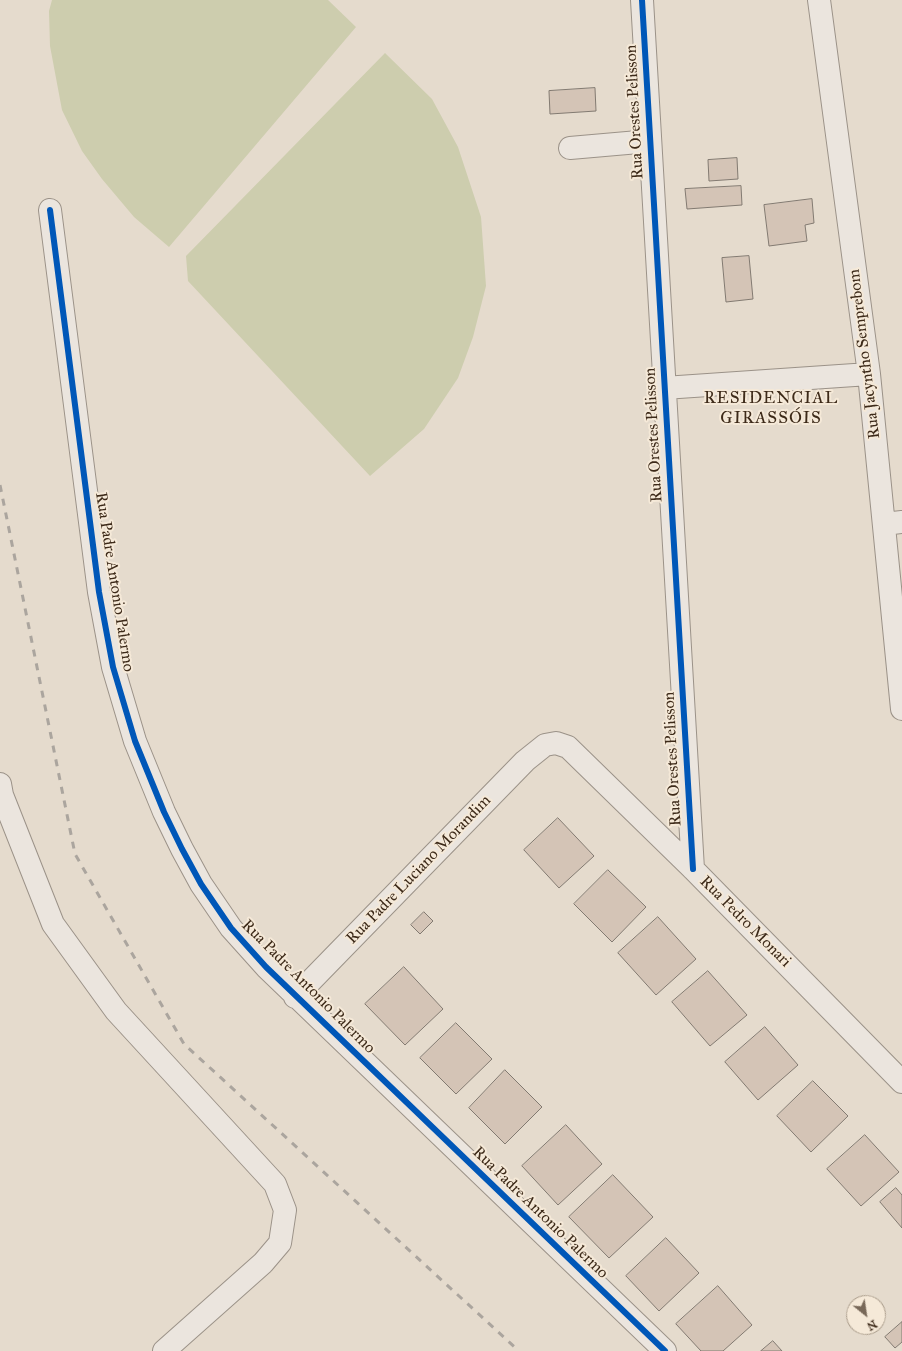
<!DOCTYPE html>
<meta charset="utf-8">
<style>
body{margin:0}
#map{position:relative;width:902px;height:1351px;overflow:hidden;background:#e5dbcd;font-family:"IM FELL Great Primer",serif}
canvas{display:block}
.north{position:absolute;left:846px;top:1295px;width:40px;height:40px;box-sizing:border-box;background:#f5e9d8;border:1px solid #ab9d8c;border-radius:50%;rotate:150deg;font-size:11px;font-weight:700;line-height:16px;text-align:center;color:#3d2a19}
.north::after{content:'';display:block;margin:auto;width:14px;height:18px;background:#786858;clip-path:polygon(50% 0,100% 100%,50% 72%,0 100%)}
</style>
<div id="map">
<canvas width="902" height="1351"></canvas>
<div class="north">N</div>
</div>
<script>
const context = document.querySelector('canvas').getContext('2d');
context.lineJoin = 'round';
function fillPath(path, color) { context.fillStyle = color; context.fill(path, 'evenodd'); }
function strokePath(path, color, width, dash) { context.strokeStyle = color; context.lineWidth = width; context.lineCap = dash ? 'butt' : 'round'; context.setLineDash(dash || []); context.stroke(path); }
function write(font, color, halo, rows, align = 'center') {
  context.font = font + ' "IM FELL Great Primer",serif'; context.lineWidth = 4; context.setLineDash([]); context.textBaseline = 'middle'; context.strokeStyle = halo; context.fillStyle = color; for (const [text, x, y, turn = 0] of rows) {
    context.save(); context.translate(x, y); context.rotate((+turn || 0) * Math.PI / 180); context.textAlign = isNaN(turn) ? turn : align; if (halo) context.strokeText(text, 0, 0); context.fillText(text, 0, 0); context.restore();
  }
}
const green = new Path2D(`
 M52,0H328L356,27L169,247L134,217L102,179L82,151L62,110L50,46L49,11Z
 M385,53L432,99L458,147L481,217L486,286L473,337L458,378L424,429L370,476L188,281L186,256Z`);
const building = new Path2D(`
 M595,88L596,111L550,114L549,91Z
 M737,158L738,179L709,181L708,160Z
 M741,186L742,205L687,209L685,189Z
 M812,199L814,223L805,225L807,241L769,246L764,205Z
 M749,256L753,299L726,302L722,258Z
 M558,818L594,856L559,888L524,850Z
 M608,870L646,907L612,942L574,904Z
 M424,912L433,921L420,934L411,925Z
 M658,917L696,959L656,995L618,953Z
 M404,967L443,1009L405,1045L365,1004Z
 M708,971L747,1015L710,1046L672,1002Z
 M456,1023L492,1059L456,1094L420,1058Z
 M765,1027L798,1065L758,1100L725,1062Z
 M505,1070L542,1107L505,1144L469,1108Z
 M813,1081L848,1116L811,1152L777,1116Z
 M566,1125L602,1164L558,1205L522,1166Z
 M865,1135L899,1172L861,1206L827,1169Z
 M613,1175L653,1217L609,1258L569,1217Z
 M896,1188L902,1195V1228L880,1202Z
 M666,1238L699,1273L659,1311L626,1276Z
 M718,1286L752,1325L723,1351H701L676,1324Z
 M902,1322V1342L895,1348L885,1337Z
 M773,1341L782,1351H761Z`);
const minor = new Path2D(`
 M642,0L693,869
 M819,0L869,374L902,709
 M570,148L650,141
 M50,210L99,592L113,667L135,741L164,812L182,849L201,884L231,928L266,967L665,1351
 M664,388L869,374
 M884,524L902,522
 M0,784L2,795L53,924L116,1011L275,1184L285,1210L280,1243L263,1263L164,1351
 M295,997L525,761L545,745L556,743L568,747L693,869L902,1082`);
const rail = new Path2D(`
 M0,485L75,854L184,1044L519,1351`);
const cycleway = new Path2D(`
 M642,0L693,869
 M50,210L99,592L113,667L135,741L164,812L182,849L201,884L231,928L266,967L665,1351`);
const streetNames = [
 ["Rua Orestes Pelisson",635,112,-93],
 ["Rua Jacyntho Semprebom",865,354,-97],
 ["Rua Orestes Pelisson",654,435,-93],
 ["Rua Padre Antonio Palermo",114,582,81],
 ["Rua Orestes Pelisson",673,759,-93],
 ["Rua Padre Luciano Morandim",419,870,-46],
 ["Rua Pedro Monari",745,922,45],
 ["Rua Padre Antonio Palermo",308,987,45],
 ["Rua Padre Antonio Palermo",540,1213,44]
];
const neighbourhoodNames = [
 ["RESIDENCIAL",771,399],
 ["GIRASSÓIS",771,419]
];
fillPath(green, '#cdcdae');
fillPath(building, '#d4c4b6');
strokePath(building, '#827a71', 1);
strokePath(minor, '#9b9288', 24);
strokePath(minor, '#ebe5de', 22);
strokePath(rail, '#aba59e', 3, [7, 7]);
strokePath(cycleway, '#0057b8', 6);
write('16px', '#3d2a19', '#f5e9d8', streetNames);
context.letterSpacing = '1px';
write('17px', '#3d2a19', '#f5e9d8', neighbourhoodNames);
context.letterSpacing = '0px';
</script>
